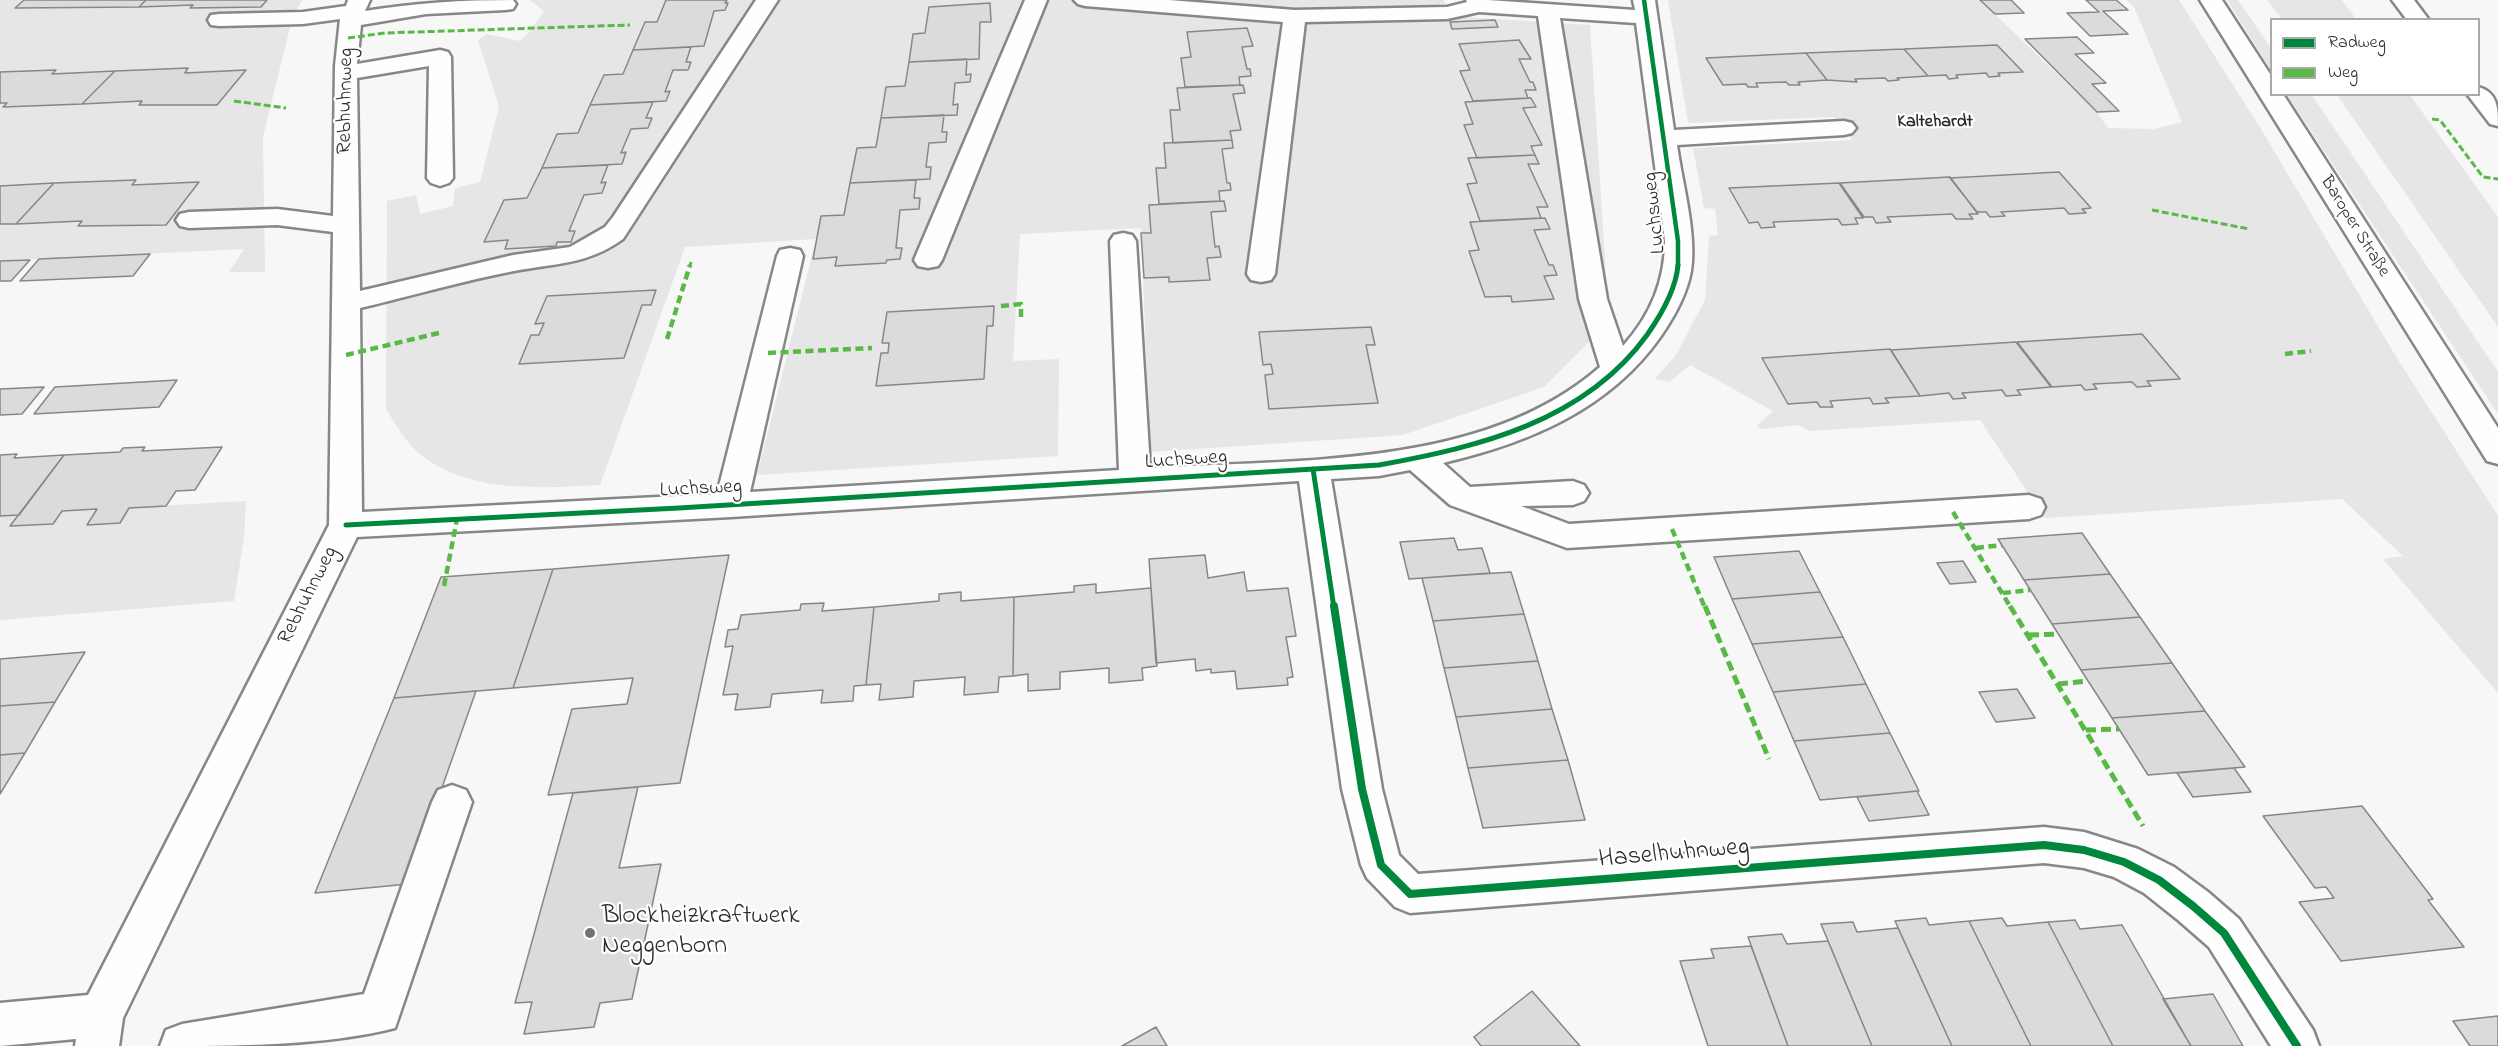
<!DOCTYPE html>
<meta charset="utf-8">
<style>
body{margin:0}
#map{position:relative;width:2498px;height:1046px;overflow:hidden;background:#f7f7f7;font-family:"Indie Flower",sans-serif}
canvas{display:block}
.legend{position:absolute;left:2270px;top:18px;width:210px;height:78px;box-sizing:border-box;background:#fff;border:2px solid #aaa;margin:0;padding:8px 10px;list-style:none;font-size:18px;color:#2b2b2b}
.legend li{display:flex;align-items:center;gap:12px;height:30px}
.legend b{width:30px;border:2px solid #aaa}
</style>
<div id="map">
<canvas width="2498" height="1046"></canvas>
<ul class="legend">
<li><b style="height:8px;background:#00873e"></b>Radweg</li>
<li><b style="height:8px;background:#58b947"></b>Weg</li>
</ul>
</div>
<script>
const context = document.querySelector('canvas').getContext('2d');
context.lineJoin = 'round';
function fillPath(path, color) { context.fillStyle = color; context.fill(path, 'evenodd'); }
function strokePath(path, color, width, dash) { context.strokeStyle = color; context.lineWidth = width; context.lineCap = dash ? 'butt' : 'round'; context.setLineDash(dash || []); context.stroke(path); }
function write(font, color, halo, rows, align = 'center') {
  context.font = font + ' "Indie Flower",sans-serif'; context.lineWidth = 4.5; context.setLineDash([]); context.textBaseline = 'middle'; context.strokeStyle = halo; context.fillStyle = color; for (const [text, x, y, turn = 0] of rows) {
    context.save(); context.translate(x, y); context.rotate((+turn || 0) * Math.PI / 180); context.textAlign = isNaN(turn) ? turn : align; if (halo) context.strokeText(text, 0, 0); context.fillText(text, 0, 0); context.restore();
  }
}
const green = new Path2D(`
 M0,0H303L293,15L263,137L265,272H229L244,249L0,261Z
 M530,0H1444L1450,16L1590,25L1609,322L1544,387L1403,435L1150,452L1141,228L1020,234L1013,361L1059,359L1058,456L757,475L816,239L685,247L600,485C543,488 475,493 426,459C408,446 397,427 386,409L387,201L416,195L420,214L453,206L455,188L480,182L499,107L478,40L487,34L519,41L527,35L544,11Z
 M1668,0H1980L2097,112L2108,128L2154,129L2182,122L2134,7L2126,0H2179L2261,129L2395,355L2498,516V693L2383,559L2403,556L2342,499L2045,518L1980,420L1810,431L1798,425L1761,429L1757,426L1773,411L1690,365L1669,382L1655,379L1676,355L1705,300L1709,236L1718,235L1715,209L1704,208L1693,148L1852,140L1834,117L1688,123Z
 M2227,0H2238L2271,48V70Z
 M2267,0H2342L2356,19H2282Z
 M2287,95H2312L2498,372V414Z
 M2337,95H2410L2498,217V327Z
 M246,501L244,538L234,601L0,620V515Z`);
const building = new Path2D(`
 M24,0H146L139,7L15,8Z
 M146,0H267L261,7L190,8L193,5L139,7Z
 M666,0H727L725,3H728L725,10L714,11L704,46L633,50L645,22H657Z
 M1980,0H2011L2024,13L1995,14Z
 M2086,0H2116L2128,10L2103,11L2128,34L2090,36L2067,13L2099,12Z
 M990,3L991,22H980L979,59L909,62L913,34L925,33L929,7Z
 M1495,20L1498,27L1452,29L1450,22Z
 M1247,28L1253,46L1242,47L1247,69H1250L1251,76L1239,77L1240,85L1185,87L1181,58L1191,57L1187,32Z
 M2077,37L2094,53L2075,54L2106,83L2092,84L2119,111L2097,112L2025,39Z
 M1519,40L1531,59H1519L1530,82H1533L1536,90H1525L1528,98L1473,101L1460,71L1470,70L1459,44Z
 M1997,45L2023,72L1998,73L2000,76L1989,77L1986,73L1956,75L1958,78L1949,79L1946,75L1928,76L1904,49Z
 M691,47L686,62H691L688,70H673L665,92L670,91L666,101L590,105L604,75L623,74L633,50Z
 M1904,49L1928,76L1897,78L1899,80L1888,81L1885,78L1855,79L1857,82L1827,80L1806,53Z
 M1806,53L1827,80L1798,82L1800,85H1789L1786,82L1756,83L1758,87H1748L1746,84L1723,85L1706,58Z
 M967,59L966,75L971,74L970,82L955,83L953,105L958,104L957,115L881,118L886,87L905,86L909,62Z
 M188,68L185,73L246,70L217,105H139L142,101L82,104L115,71Z
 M56,70L52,74L115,71L82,104L3,107L7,103H0V72Z
 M1243,85L1245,93L1233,94L1241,130L1230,131L1232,140L1173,143L1170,110H1180L1177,88Z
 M1531,98L1536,107L1523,108L1542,145L1531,146L1535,155L1477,158L1464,125L1473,124L1465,102Z
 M653,102L646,118H652L648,128L631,129L621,153L626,152L622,164L542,168L557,134L578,133L590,105Z
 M944,115L942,132H947L946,142L929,143L926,167H931L930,179L850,183L857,148L876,147L881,118Z
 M1232,140L1233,148L1222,149L1227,183H1230L1231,190L1219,191L1220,201L1159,204L1156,168H1166L1164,143Z
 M1535,155L1539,164H1528L1548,207H1537L1541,218L1480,221L1467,184L1477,183L1468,158Z
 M608,165L601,183L606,182L602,193L584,195L569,231H575L571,242H557L556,246L505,249L508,240L484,242L504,200L527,198L542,168Z
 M2059,172L2091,208L2082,209L2086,213L2069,214L2064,208L2001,212L2005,216L1990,217L1986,212H1977L1950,178Z
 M1950,177L1978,214H1969L1973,219H1956L1952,214L1887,217L1891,222L1876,223L1873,217H1864L1840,183Z
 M136,180L132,185L199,182L166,225L78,226L82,221L16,224L54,183Z
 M916,180L914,198H920L919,209L900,210L896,248H902L900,259L887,260L886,263L835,266L837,257L813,259L821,216L844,215L850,183Z
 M54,183L16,224H0V186Z
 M1839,183L1863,218H1855L1858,224L1842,225L1838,219L1773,222L1775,227L1761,228L1758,222L1749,223L1729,188Z
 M1224,201L1226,211L1211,212L1215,247L1219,246L1221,257L1207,258L1210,280L1169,282V277L1144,278L1141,233H1151L1149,205Z
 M1545,218L1550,229L1534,230L1549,265H1553L1557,275L1544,276L1554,299L1512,302L1511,296L1485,297L1469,251L1479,250L1470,222Z
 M150,254L133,276L20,281L39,259Z
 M30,260L11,281H0V261Z
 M656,290L651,305H642L624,358L519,364L531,335H539L544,323L535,324L547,296Z
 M994,306L993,326H987L984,379L876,386L881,353H888L889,343H882L887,312Z
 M1371,327L1375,345H1366L1378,403L1269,409L1265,375L1273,374L1271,364L1263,365L1259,332Z
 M2142,334L2180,379L2147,381L2151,386L2137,387L2132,382L2093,384L2097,389L2085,390L2081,385L2052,387L2017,342Z
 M2016,342L2051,387L2017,390L2021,395L2006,396L2002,390L1962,393L1966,398L1953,399L1949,393L1920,396L1891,350Z
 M1890,349L1920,396L1885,398L1889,403L1873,404L1870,398L1830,401L1833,407H1820L1817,402L1788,404L1762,358Z
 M177,380L159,407L34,414L55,387Z
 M44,387L22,414L0,415V389Z
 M145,447L142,451L222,447L195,490L176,491L166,506L129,508L120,523L87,525L97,509L62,511L53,524L10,526L64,455L120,452L123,448Z
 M17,454L14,458L64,455L19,515L0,516V455Z
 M2082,533L2110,574L2024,580L1998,539Z
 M1454,538L1458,550L1482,548L1490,573L1409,579L1400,542Z
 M1799,551L1820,592L1732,599L1714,557Z
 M729,555L680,783L548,795L572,709L627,704L633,678L513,688L553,569Z
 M1205,555L1208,578L1244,572L1247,591L1288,588L1296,636L1286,637L1293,677L1287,678L1288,685L1237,689L1235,671L1211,673V669L1196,671L1195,659L1156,663L1149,559Z
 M1963,561L1976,582L1950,584L1937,563Z
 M553,569L513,688L394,698L441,577Z
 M1511,572L1524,614L1433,621L1422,578Z
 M2110,574L2140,617L2052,624L2024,580Z
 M1096,584V593L1151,588L1157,666L1142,668L1143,680L1109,683V668L1060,672V689L1028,691V674L1013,676L1014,597L1074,592V586Z
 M961,592V601L1014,597L1013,676L999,677L998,692L964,695L965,677L914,681L913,697L879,700L881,684L866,685L874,607L939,601V594Z
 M1820,592L1843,637L1752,644L1732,599Z
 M824,603L822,611L874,607L866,685L854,686L853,701L821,703L823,690L772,694L770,707L735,710L738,694L723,695L733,646L725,647L728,630L738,629L741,615L800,610L801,604Z
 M1524,614L1538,661L1444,668L1433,621Z
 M2140,617L2172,663L2081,670L2052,624Z
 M1843,637L1866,684L1773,692L1752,644Z
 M85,652L55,702L0,706V659Z
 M1538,661L1552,709L1456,717L1444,668Z
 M2172,663L2205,711L2112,718L2081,670Z
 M1866,684L1890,733L1794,741L1773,692Z
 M2017,689L2035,718L1996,722L1979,692Z
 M476,691L408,884L315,893L394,698Z
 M55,702L25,753L0,755V706Z
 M1552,709L1568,760L1468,768L1456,717Z
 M2205,711L2245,767L2148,775L2112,718Z
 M1890,733L1919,791L1820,800L1794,741Z
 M25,753L0,794V755Z
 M1568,760L1585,820L1483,828L1468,768Z
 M2234,768L2251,792L2193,797L2177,773Z
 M638,787L619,868L661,864L632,999L600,1003L594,1027L524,1034L532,1002L515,1003L573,793Z
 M1917,791L1929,815L1869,821L1857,797Z
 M2362,806L2433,899L2428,900L2464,947L2341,961L2299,902L2334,898L2326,887L2315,888L2263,816Z
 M1926,918L1929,925L1969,921L2031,1046H1952L1895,921Z
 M2002,918L2007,926L2048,922L2113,1046H2031L1969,921Z
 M2075,920L2080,929L2122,925L2191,1046H2113L2048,922Z
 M1853,922L1857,932L1898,928L1952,1046H1872L1821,924Z
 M1782,934L1787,944L1828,941L1872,1046H1788L1748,937Z
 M1751,946L1788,1046H1708L1680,961L1714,958L1711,949Z
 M1532,991L1580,1046H1481L1474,1037Z
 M2213,994L2243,1046H2191L2163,999Z
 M2498,1016V1046H2470L2453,1021Z
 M1156,1027L1167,1046H1122Z`);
const minor = new Path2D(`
 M348,0H370L365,11C415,3 462,0 513,0L516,4L513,9L505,10L426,14L361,25L357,64L440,50L448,52L451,57L453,178L449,183L440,186L431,183L427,178L429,66L357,78L360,291L513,255L570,247L605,227L613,217L756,0H778L623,239C587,265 556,263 514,271C462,281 411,296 360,308L362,512L717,494L777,256L780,250L790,248L800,250L803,256L750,492L1119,470L1110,241L1114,235L1123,233L1132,235L1136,241L1150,468C1296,459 1484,469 1600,367L1579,299L1538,16L1479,12L1447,19L1305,22L1275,274L1271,280L1261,282L1251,280L1247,274L1283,22L1085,6L1078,4L1074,0H1169L1295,10L1447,7L1467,2L1466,0H1488L1635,10L1633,0H1655L1674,130L1844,121L1852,123L1856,128L1852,133L1844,135L1677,145C1682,182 1697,234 1691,271C1687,294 1674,317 1661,336C1609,410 1528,443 1443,463L1470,487L1573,481L1584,485L1589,493L1584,501L1573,505L1521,506L1569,524L2029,495L2041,499L2045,507L2041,515L2029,519L1567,548L1450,505L1410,470L1379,476L1331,479L1382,789L1399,855L1418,874L2044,827L2084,832L2138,849L2174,867L2208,892L2239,919L2313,1030L2319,1046H2271L2209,947L2178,920L2144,893L2114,877L2084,868L2044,863L1410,913L1395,907L1367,878L1361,865L1342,789L1299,481L731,517L357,537L123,1018L119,1046H75L76,1039L0,1046V1003L88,995L329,525L333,232L277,225L189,228L180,226L176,220L180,214L189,212L277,209L333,216L335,66L340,19L303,24L219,26L211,25L208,20L211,15L219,14L303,12L346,6ZM1560,18L1636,23L1665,241C1665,281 1650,316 1623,346L1607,299Z
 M1025,0H1047L942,260L938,266L928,268L918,266L914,260Z
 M2200,0H2222L2272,77V94H2283L2498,428V464L2487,461Z
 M452,785L466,790L472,802L395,1028C325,1046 234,1046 160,1046L166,1030L182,1024L364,994L432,802L438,790Z`);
const highway = new Path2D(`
 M2392,0H2414L2429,20H2407Z
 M2478,87C2498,92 2498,109 2498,126L2490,124L2467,94H2478Z`);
const quietFar2 = new Path2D(`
 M348,38L385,33L630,25
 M234,101L286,108
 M2432,119L2440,120L2483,177L2498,179
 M2152,210L2249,229
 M690,266L691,262`);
const quietFar1 = new Path2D(`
 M1001,306L1021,304V318
 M667,339L690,265
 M768,353L872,348
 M2285,354L2311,351
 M346,355L443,332
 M1953,512L2011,608
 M1672,529L1705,608
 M1976,548L2002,545
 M444,586L457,519
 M2003,593L2030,590`);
const quiet = new Path2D(`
 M1705,606L1769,759
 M2010,606L2143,826
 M2029,635L2058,634
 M2058,684L2088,681
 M2086,730L2119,729`);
const cyclewayFar2 = new Path2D(`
 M1644,0L1678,241V266`);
const cyclewayFar1 = new Path2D(`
 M1313,469L1334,608
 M346,525L679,508L1379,465C1478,447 1584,422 1647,335C1661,315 1676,290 1678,265`);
const cycleway = new Path2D(`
 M1334,606L1362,789L1381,865L1410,894L2044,845L2084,850L2124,862L2159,880L2193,906L2224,933L2297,1046`);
const markers = [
 [590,933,6,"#727272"]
];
const farNeighbourhoodnames = [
 ["Kaltehardt",1935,123]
];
const farStreetnames = [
 ["Baroper Straße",2354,227,58]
];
const streetNames = [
 ["Rebhuhnweg",347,101,-89],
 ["Luchsweg",1656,213,-96],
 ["Luchsweg",1186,461,-4],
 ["Luchsweg",701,490,-3],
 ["Rebhuhnweg",309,596,-63]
];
const nearStreetnames = [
 ["Haselhuhnweg",1674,855,-5]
];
const nearPoinames = [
 ["Blockheizkraftwerk",602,918],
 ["Neggenborn",602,948]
];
fillPath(green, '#e6e6e6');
fillPath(building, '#dbdbdb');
strokePath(building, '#878787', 1.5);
strokePath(minor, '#878787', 5);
strokePath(highway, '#878787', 5);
fillPath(minor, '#fefefe');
fillPath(highway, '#fefefe');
strokePath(quietFar2, '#58b947', 3, [7, 3]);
strokePath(quietFar1, '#58b947', 4.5, [8, 4.5]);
strokePath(quiet, '#58b947', 5, [10, 5]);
strokePath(cyclewayFar2, '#00873e', 4.5);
strokePath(cyclewayFar1, '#00873e', 5);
strokePath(cycleway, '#00873e', 8);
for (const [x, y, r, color] of markers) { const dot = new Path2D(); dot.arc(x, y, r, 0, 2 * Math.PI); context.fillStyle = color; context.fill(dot); strokePath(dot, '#fff', 2); }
write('bold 18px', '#2b2b2b', '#fff', farNeighbourhoodnames);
write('18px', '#2b2b2b', '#fff', farStreetnames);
write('21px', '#2b2b2b', '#fff', streetNames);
write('26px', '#2b2b2b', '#fff', nearStreetnames);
write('26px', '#2b2b2b', '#fff', nearPoinames, 'left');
</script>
